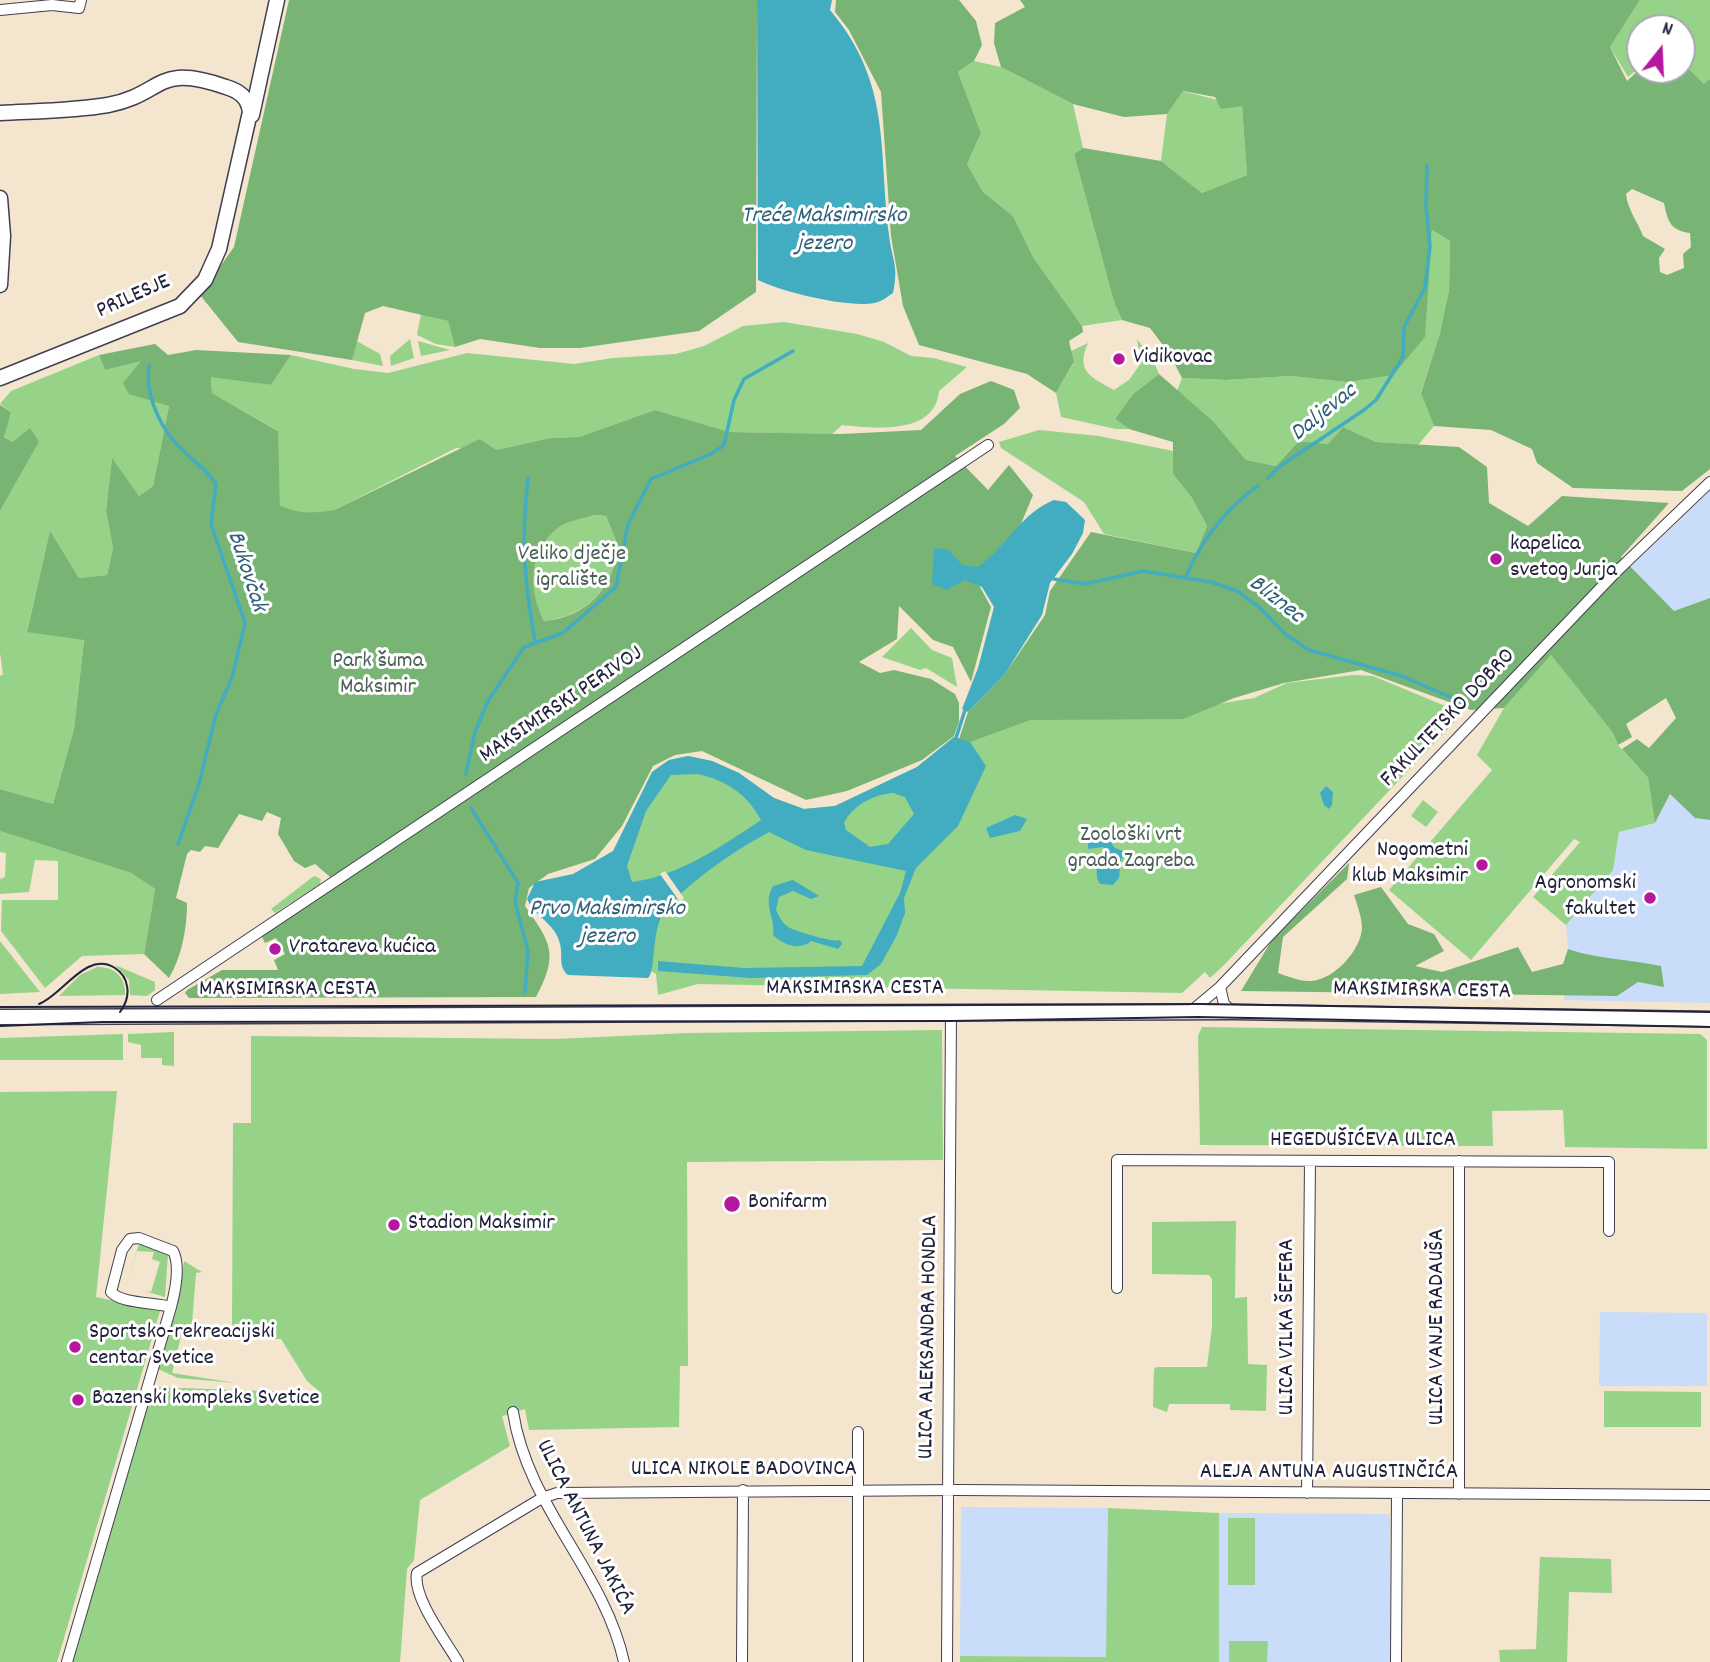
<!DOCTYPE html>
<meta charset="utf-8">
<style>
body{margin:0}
#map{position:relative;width:1710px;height:1662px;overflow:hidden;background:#f4e5ce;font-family:Dekko,sans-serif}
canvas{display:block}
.north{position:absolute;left:1626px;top:14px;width:70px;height:70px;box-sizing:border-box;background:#fff;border:2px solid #a7a7b1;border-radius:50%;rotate:18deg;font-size:19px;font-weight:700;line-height:28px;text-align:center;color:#22223b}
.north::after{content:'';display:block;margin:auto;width:24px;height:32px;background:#b5179e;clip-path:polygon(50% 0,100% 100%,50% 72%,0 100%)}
</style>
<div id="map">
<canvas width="1710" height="1662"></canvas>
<div class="north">N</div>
</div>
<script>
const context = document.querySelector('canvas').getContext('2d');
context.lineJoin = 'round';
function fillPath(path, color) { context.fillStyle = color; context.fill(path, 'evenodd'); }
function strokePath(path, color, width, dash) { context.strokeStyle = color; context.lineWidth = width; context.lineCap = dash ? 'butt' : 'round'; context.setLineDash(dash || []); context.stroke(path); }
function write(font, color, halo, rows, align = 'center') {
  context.font = font + ' Dekko,sans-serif'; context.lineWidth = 6; context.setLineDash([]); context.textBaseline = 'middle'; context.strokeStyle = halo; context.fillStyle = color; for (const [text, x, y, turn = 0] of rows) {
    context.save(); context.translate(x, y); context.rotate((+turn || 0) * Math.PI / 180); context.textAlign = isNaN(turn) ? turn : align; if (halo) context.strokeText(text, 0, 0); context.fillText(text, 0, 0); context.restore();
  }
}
const built = new Path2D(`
 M1710,490V598L1674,611L1631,567Z
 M1670,794L1695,818L1710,820V1003L1564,1000L1568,949L1566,925L1613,870L1619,832L1655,823Z
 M1600,1312L1707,1313V1386H1599Z
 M961,1507L1108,1508L1107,1657L960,1656Z
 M1219,1513L1390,1514L1391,1662H1219Z`);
const green = new Path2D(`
 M1640,0H1710V79L1705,85L1682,62V28H1640V67L1628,77L1610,47Z
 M974,61L1001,67L1073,104L1083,148L1074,154L1114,302L1122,320L1082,326L1033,257L1013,216L983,192L967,164L981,133L958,72Z
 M1182,91L1242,106L1247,175L1202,193L1161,161L1167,114Z
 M1432,230L1450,241L1449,290L1440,333L1421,392L1434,426L1418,445L1376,442L1343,427L1328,444L1299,441L1276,466L1246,460L1214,422L1177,391L1182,378L1226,380L1291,376L1346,382L1427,295Z
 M421,314L448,321L455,347L436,344L417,335Z
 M784,322L857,334L884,342L911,356L933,358L967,367L939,391C935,436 873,428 842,425L832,434L730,432L655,410L579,437L550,438L496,450L456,448L334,510L311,514L293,512L280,505L277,430L212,393L211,376L271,385L291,355L354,369L388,373L467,353L574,364L613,358L676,354L704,346L743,326Z
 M410,339L414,358L391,366L390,356Z
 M1137,339L1153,360L1159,374L1133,394L1115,419L1129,429H1116L1061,417L1056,393L1074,363L1071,351L1088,343C1075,372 1091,377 1114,390L1129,380L1141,363Z
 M355,340L380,354L383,366L352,360Z
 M418,341L450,350L421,356Z
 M99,355L105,370L142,360L169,406L153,486L139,496L112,459L106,511L113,548L107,575L79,578L50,532L27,631L84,639L74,729L53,804L0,789V676L3,674L0,653V511L39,442H13L3,436L11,412L0,404L11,391Z
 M1039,430L1099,436L1173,451V474L1192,498L1207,526L1196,553L1104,534L1084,502L1001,448L999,442Z
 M594,515L606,516L619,548C611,589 587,616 544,621C528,589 527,551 558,528C567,521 583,519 594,515Z
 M911,628L932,650L952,658L957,687L926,668L920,670L882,657Z
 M1551,655L1613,733L1618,745L1648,778L1655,823L1619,832L1613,870L1566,925L1533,897L1580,842L1574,839L1471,960L1389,890L1492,770L1477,755L1504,708Z
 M1353,675L1373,676L1450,708L1460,716L1223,966L1210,978L1205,972L1182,993L698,984L658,995L656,974L649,970L615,869L635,810L652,772L669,760L688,756L712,761L739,773L774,798L804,809L835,806L917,767L954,737L959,739L1027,710L1205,706L1254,698L1287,683Z
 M1423,800L1438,812L1426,827L1411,816Z
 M0,831L131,873L155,889L144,954L82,956L45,988L1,931L2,900H58V861L35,860L29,892L0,894V879L5,877L6,853L0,852Z
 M314,876L321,879L320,884L275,913L271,909Z
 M0,941L40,992L0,994Z
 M115,965L155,982V990L147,996L130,995L129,980Z
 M97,967C115,967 126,977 125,995L59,996L80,975Z
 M1202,1027L1700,1034L1707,1040V1149L1565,1147L1563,1110L1492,1111L1493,1146L1200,1145L1198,1036Z
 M942,1030L943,1160L687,1162L688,1366H680L679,1427L529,1430L525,1409L502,1416L510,1446L420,1500L414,1560L407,1569L400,1662H72L152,1387L321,1393L307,1381L281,1339H275V1325H254V1333L234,1332L232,1325L233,1123H251V1036L555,1039L687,1033Z
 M174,1032V1066L162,1065V1058H141V1045L128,1042V1034Z
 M123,1034V1060H0V1038Z
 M117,1091L96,1297L160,1311L57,1662H0V1092Z
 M1236,1221L1235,1298L1247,1297L1248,1364L1267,1365L1266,1411L1230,1410V1404H1169L1167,1412L1153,1407L1154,1369L1157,1367H1207L1212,1327V1279L1209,1275L1152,1274V1222Z
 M139,1244L168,1254L165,1297L144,1291L151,1292L160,1262L152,1259L154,1252L137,1251L126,1284Z
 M184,1261L202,1272L196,1273L192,1324L199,1325L198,1330L183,1328L172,1373L236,1383L178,1378L158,1369L177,1308Z
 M1604,1391L1701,1392V1427H1604Z
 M1108,1508L1219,1513V1662H960V1656L1106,1657Z
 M1228,1518H1255V1585H1228Z
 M1540,1557L1611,1559L1612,1593L1569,1592L1567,1662H1500L1499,1650L1536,1649Z
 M1229,1641H1268L1267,1662H1229Z`);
const forest = new Path2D(`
 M289,0H757L756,292L699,331L580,348H540L480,339L455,347L448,321L383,306L365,313L352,360L238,342L200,295L234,247Z
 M836,0H959L976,21L982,45L974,61L958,72L981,133L967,164L983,192L1013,216L1033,257L1082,326L1083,332L1069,341L1074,362L1056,393L1027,374L919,345L903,306L891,236L881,92L849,30L835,12Z
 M1020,0H1640L1610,47L1627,81L1640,69L1682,70V62L1704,84L1710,79V469L1682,491L1573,488L1537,463L1532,449L1491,430L1434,426L1421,393L1440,333L1449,290L1450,241L1432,230L1425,337L1393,375L1346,382L1291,376L1226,380L1182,378L1169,353L1150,328L1122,320L1114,302L1074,154L1083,148L1161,161L1202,193L1247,175L1242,106L1221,109L1215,97L1183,91L1167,114L1124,117L1073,104L1001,67L994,43L995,23L1025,7ZM1632,189L1664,203C1668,222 1670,230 1690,233L1691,247L1683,254L1684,268L1667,275L1660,272L1659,258L1665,249L1643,236C1637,220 1628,211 1626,194Z
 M155,344L168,355L196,350L291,355L271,385L211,377L212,393L278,431L280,505C299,515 314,513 334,510L480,439L496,450L550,438L579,437L655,410L730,432L842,434L921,430L960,394L991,381L1014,390L1020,408L1004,424L955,456L988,490L1009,465L1033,495L1021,524L974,576L991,607L971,682L953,647L933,640L899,606L897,639L859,662L880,673L894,670L931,679L955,694L959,703V722L954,736L922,760L847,791L806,800L702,751L675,755L653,766L622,826L595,859L548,874L529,888L525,906C551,943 559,954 536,997L189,998L185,993L187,990L222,970H278L274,960L285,954L276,938L265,943L261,935L337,883L315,864L305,868L294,861L278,834L281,818L267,812L262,821L239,814L218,848L205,846L200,852L191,850L187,854L176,898L187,903C187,928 182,956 169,978L144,954L155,889L131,873L0,831V789L53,804L74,729L84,640L27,632L50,531L79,578L107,575L113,548L106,511L112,458L139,496L153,486L169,406L129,394L123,383L141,361L105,370L99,355ZM594,515L606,516L619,548C611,589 587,617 544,621C528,589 528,551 558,528C567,521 583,519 594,515Z
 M1159,374L1214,422L1246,460L1276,466L1299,441L1328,444L1343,427L1376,442L1459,447L1487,467L1489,503L1528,526L1562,496L1669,503L1621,557L1674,611L1710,598V820L1695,818L1670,794L1655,823L1648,778L1622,749L1637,739L1649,748L1676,718L1666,698L1626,724L1632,737L1618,745L1613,733L1551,655L1504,708L1471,710L1361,670L1284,683L1234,698L1183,719L1030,720L970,742L959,739L968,712L1005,674L1045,615L1050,591L1091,532L1196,553L1207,526L1192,498L1173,474V442L1129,429L1115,419L1133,394Z
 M0,405L11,412L4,437L13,442L30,428L39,442L0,511Z
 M1349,863L1347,879L1283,937L1278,973C1287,976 1301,982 1311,981C1334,980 1361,950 1362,928C1362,917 1357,905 1354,895L1381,887L1408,924L1434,934L1444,951L1415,966L1442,972L1518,947L1532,972L1563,964L1568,949C1592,958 1633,960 1661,966L1664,987L1638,982L1617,996L1241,991L1272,940Z`);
const water = new Path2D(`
 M757,0H832L830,10C892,84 878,147 889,235C892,261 899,265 893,293C887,297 881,302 874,303C848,308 782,292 758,280Z
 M1054,500L1066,502L1085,520L1083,533L1072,554L1050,583L1042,615L1005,674L968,712L962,709L978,668L994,607L982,587L965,580L947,590L932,584L934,548L949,550L962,565L978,567C1007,546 1021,513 1054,500Z
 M954,737L970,742L986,766L958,826L916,868L904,898L905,913L897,935L881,964L867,975L751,978L658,971V961L744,968L862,966L900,893L906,871L806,850L769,832C737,849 686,883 664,912C651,930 656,972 648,978L568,975C558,967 563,955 560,944C556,924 535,917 527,899L535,882L573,874L613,851L652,772L669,760L688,756L712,761L739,773L774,798L804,809L835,806L917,767ZM698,774C727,781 747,794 761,820C722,846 679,876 632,882L627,866L646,811L671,775ZM893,793L905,797L914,814L888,844L870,847L846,830L844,823C852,806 874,794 893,793Z
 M1326,786L1333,792L1332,805L1329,809L1324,805L1320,793Z
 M1015,815L1027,819L1020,831L990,838L986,828Z
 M1093,839L1109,840L1115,848L1128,853L1121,859L1119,878L1113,885L1100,884L1097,878L1096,862L1100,859L1109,860L1112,856L1103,847L1088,849V842Z
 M793,880L819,896L811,899L793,891L779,897L776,910C779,916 783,925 790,928C799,932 833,943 840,940L842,944L838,949L811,941C800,951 783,945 773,935C776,918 762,905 773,886Z`);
const pier = new Path2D(`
 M665,871L684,898L680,902L660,874Z`);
const stream = new Path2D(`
 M149,366C145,391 157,421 174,441C187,457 204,466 216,484L211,524L245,623L232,678L216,714L199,784L178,844
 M528,478C521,539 524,581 535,641
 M1268,478L1279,467L1364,410L1376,400L1403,357L1404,327L1425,288L1430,246L1426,207L1427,166
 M1186,577C1200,542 1226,508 1258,486
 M1054,579L1085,584L1143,571L1211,582L1237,591L1259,607L1285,634L1309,650L1402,676L1466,704
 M956,738L965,710
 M466,774L475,732L488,701L524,647L563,633L616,587L628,524L651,479L711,454L724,445L734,400L744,379L793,351
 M471,808L518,883L515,902L528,951L525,992`);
const street = new Path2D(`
 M0,10L52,5L79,8L81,0
 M1220,987L1224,1004L1233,1012
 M157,1000L988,445
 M1190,1012L1220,987L1614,574L1710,482
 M1117,1288V1160L1609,1162V1231
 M513,1412C527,1506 604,1571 624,1662
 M1307,1493L1310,1161
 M1459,1494V1161
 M67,1662L171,1307C175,1292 181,1266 173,1251L139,1238L130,1239L122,1250L111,1292C122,1304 154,1302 171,1307
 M458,1662C446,1641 412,1597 417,1573L542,1498L557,1493L957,1490L1710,1495
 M742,1662L743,1490
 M858,1662V1432
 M947,1662L951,1012
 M1396,1662L1397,1493`);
const secondary = new Path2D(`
 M0,113C36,111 73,111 108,105C165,94 155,62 226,87C239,91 248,97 250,112L219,249L205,280L180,306L0,378
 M252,115L277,0
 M0,198L3,236L0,285
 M0,1017L1233,1012L1710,1019`);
const tram = new Path2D(`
 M39,1004C63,995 86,950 115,968C121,972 126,979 127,986C129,996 126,1004 120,1012
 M0,1007L1202,1004L1710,1012
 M0,1026L102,1022L951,1021L1198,1017L1710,1027`);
const markers = [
 [1119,359,7,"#b5179e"],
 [1496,559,7,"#b5179e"],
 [1482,865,7,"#b5179e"],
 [1650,898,7,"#b5179e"],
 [275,949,7,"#b5179e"],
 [732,1204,9,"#b5179e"],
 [394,1225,7,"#b5179e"],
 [75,1347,7,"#b5179e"],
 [78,1400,7,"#b5179e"]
];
const streetNames = [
 ["PRILESJE",134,298,-24],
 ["MAKSIMIRSKI PERIVOJ",562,706,-34],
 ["FAKULTETSKO DOBRO",1449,719,-46],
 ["MAKSIMIRSKA CESTA",855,990],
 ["MAKSIMIRSKA CESTA",288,991],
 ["MAKSIMIRSKA CESTA",1422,992,1],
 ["HEGEDUŠIĆEVA ULICA",1363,1142],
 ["ULICA VILKA ŠEFERA",1289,1327,-90],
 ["ULICA VANJE RADAUŠA",1439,1327,-90],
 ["ULICA ALEKSANDRA HONDLA",930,1337,-89],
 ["ULICA NIKOLE BADOVINCA",744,1471],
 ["ALEJA ANTUNA AUGUSTINČIĆA",1329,1474],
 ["ULICA ANTUNA JAKIĆA",584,1528,63]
];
const poiNames = [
 ["Vidikovac",1133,359],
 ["kapelica",1510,546],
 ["svetog Jurja",1510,572],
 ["Nogometni",1468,852,"right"],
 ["klub Maksimir",1468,878,"right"],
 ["Agronomski",1636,885,"right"],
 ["fakultet",1636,911,"right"],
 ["Vratareva kućica",289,949],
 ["Bonifarm",748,1204],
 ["Stadion Maksimir",408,1225],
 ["Sportsko-rekreacijski",89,1334],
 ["centar Svetice",89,1360],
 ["Bazenski kompleks Svetice",92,1400]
];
const parkNames = [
 ["Veliko dječje",572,556],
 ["igralište",572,582],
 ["Park šuma",378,663],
 ["Maksimir",378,689],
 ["Zoološki vrt",1131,837],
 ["grada Zagreba",1131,863]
];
const waterNames = [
 ["Treće Maksimirsko",824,218],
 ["jezero",824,246],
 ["Daljevac",1325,414,-39],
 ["Bukovčak",245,572,72],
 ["Bliznec",1275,601,38],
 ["Prvo Maksimirsko",607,911],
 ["jezero",607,939]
];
fillPath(built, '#c9dcf9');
fillPath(green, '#96d287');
fillPath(forest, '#78b474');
fillPath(water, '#42acc1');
fillPath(pier, '#f4e5ce');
strokePath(stream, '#42acc1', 3.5);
strokePath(street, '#423f51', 12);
strokePath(secondary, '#423f51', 17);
strokePath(street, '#fff', 10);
strokePath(secondary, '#fff', 14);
strokePath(tram, '#22223b', 2);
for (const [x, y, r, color] of markers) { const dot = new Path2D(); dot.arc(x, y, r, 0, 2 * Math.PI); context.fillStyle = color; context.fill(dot); strokePath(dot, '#fff', 2.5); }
write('23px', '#22223b', '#fff', streetNames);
write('23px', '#22223b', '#fff', poiNames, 'left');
write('23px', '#4b6056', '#fff', parkNames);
write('italic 24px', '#306077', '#fff', waterNames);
</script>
